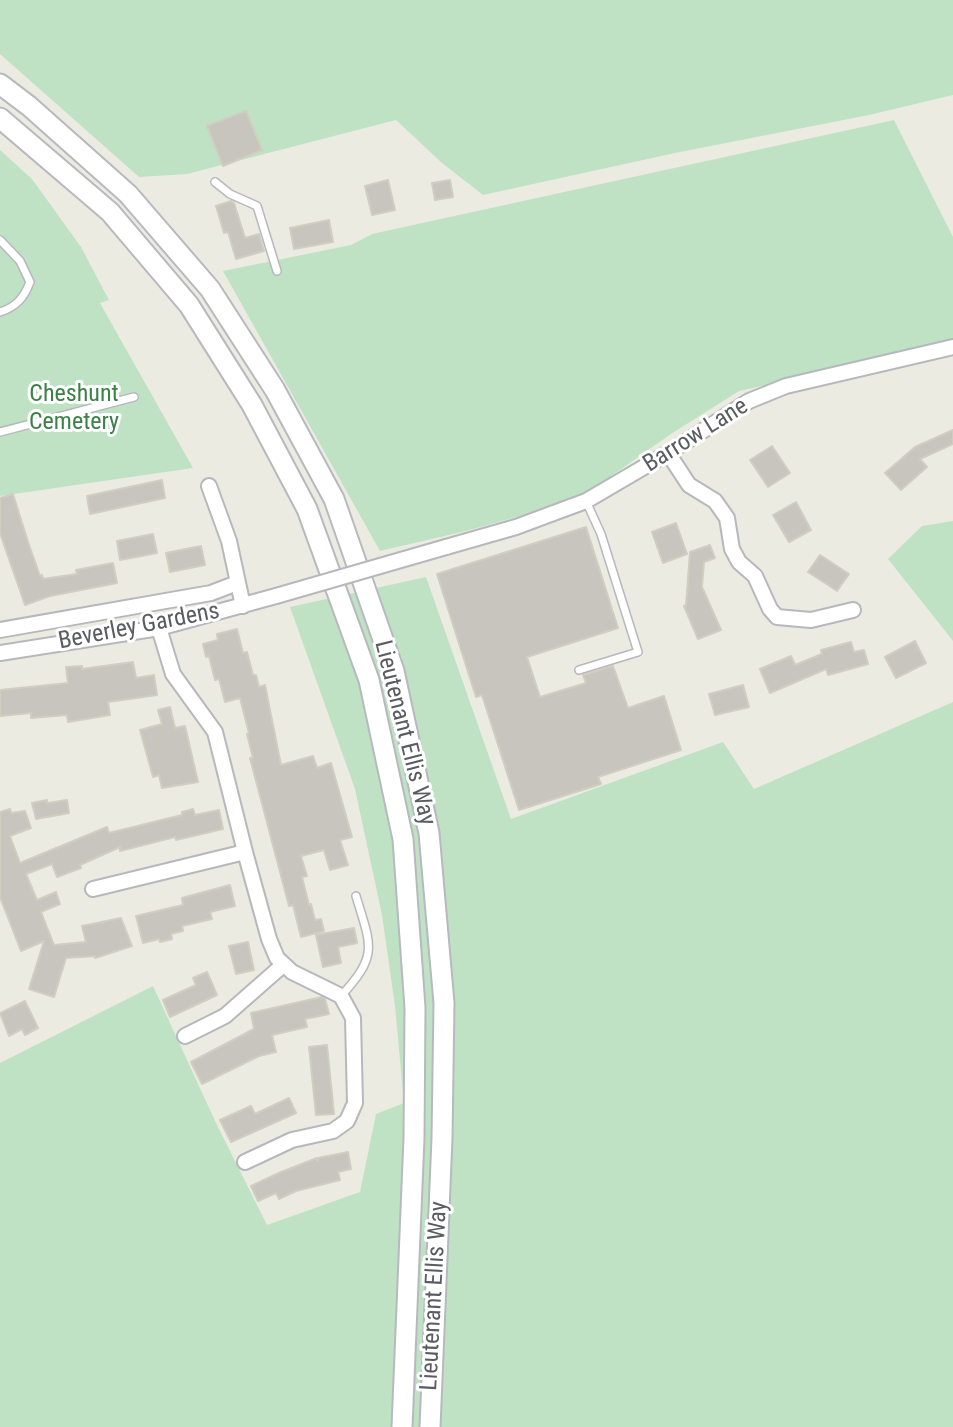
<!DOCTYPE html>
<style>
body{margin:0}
canvas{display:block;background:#ecebe2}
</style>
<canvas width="953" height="1427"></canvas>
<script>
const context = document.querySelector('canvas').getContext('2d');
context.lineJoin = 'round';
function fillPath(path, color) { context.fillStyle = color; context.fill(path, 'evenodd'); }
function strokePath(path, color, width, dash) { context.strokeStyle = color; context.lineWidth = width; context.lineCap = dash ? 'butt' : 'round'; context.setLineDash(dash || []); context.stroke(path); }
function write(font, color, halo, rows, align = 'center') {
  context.font = font + ' "Roboto Condensed",sans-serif'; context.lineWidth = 6; context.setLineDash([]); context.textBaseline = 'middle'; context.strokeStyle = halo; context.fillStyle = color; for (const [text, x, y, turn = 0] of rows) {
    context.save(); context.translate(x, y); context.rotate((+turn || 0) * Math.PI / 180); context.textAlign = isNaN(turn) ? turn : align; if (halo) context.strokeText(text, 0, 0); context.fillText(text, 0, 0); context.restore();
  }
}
const green = new Path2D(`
 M0,0H953V95L869,115L675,153L483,195L442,163L396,120L187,174L139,177L0,54Z
 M894,120L953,237V344L739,391L671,434L577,500L466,531L380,551L223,271L351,245L372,234Z
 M0,150L32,179L81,247L109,300L100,303L193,468L0,496Z
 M953,521V641L888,559L922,526Z
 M426,577L511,819L723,742L754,789L953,702V1427H0V1063L153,986L216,1123L267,1225L360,1192L376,1114L404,1103L395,1006L382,915L355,789L290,607Z`);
const building = new Path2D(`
 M246,111L262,150L223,166L207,126Z
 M388,180L395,210L372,215L365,186Z
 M450,180L453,197L435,200L432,183Z
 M231,201L234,203L245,238L259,234L264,251L236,259L228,232L224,233L216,206Z
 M329,220L333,242L294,249L290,228Z
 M953,430V444L920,459L927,467L901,490L885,473L915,447Z
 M772,446L790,473L768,487L750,460Z
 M162,480L165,498L90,514L87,496Z
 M13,494L28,542L40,576L42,575L43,579L77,574L76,570L113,563L117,583L50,596L25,605L0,533V498Z
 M796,502L811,530L789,542L773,515Z
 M676,523L687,554L663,563L652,532Z
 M586,527L618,628L527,657L540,697L586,683L583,675L613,666L628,708L664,696L681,750L598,777L601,784L519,810L482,695L476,697L437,574Z
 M153,534L157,553L120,560L117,541Z
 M710,545L715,558L704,562L702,587L721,630L698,639L684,606L686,605L690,552Z
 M201,546L205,565L170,572L166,553Z
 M820,555L849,574L837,591L808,572Z
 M237,629L243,653L247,652L253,675H256L259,687L265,685L281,765L313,756L317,768L331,763L352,837L340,840L348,865L330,870L324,850L301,856L307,876L302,877L309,905L311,904L315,920L321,919L324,931L301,937L293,905L289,906L260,796L250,758H253L247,734L249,733L240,698L225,702L219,679L215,680L209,656L206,657L203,644L218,640L217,634Z
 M915,641L926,663L896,678L885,657Z
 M851,642L854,652L864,650L868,664L828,675L826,669L770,693L760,669L791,656L795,665L822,654L821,650Z
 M133,662L136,678L154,675L157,695L108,702L110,715L68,722L67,715L31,718V713L0,716V690L68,683L66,667L82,666V669Z
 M743,685L749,707L715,715L709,694Z
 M170,707L175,728L185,726L198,782L162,788L159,775L153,777L140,730L162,724L158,710Z
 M47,800V803L67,800L69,813L36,819L32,803Z
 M10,809L11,813L25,811L31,828L10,836L20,863L107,827L109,833L182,815V812L193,809L195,815L219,810L223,829L176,840L175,837L120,851V847L80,865L81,868L57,877L52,864L26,874L37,900L56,892L60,904L41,912L54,945L86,942L82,926L121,918L132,946L95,958V956L66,958L54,997L29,989L44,941L21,951L0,897V812Z
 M230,885L235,906L210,912L212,919L182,926L183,931L171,934L172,939L160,942L159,939L143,943L136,916L183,905L182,898Z
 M354,928L357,943L338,947L341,963L323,967L316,935Z
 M248,942L254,970L236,974L229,946Z
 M207,972L217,995L170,1017L163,1000L196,985L193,978Z
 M322,997L325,999L329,1014L305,1019L307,1027L272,1035L276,1052L259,1056L202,1084L191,1062L254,1029L251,1013Z
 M25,1001L38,1028L25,1035L22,1029L9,1036L0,1013Z
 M327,1045L334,1114L316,1115L309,1047Z
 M289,1098L296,1113L231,1142L220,1120L251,1106L255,1114Z
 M348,1152L351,1169L338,1172L340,1180L296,1191L279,1199L276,1193L258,1201L251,1186L281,1172L317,1158L318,1161V1158Z`);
const lane = new Path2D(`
 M215,182L230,194L257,206L277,271
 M0,240L20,261L30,282C24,298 16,307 0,312
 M0,432L134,397
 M579,670L638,652L601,534L586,501
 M341,996C379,955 371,946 356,896`);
const street = new Path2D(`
 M668,453L689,485L715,501L727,518L732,549L739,562L755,576L770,609L777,617L811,620L853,610
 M209,486L229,541L243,606
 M446,547L516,527L586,501L668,453L749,401L786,386L953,347
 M159,628L173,674L215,732L245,852L269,939L277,958L292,972L341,996L353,1018L355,1103L347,1121L333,1131L292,1140L245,1162
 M0,630L211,593L237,583
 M0,653L159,628L276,596
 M93,889L245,852
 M185,1036L225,1016L283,965`);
const secondary = new Path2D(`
 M0,84L29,106L128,194L210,289L275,390L334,499L394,671L429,833L444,1003L442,1138L430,1427
 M0,118L110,212L189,305L252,405L307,509L369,680L403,839L415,1008L414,1138L402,1427`);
const streetBridge = new Path2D(`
 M276,596L446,547`);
const parkNames = [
 ["Cheshunt",74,395],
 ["Cemetery",74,423]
];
const streetNames = [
 ["Barrow Lane",696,436,-32],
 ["Beverley Gardens",139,627,-11],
 ["Lieutenant Ellis Way",404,733,76],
 ["Lieutenant Ellis Way",435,1296,-87]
];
fillPath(green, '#bfe2c5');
fillPath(building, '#c7c5be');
strokePath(building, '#d0cec1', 2);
strokePath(lane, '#b7b8bd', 10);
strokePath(street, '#b7b8bd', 18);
strokePath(secondary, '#b7b9bf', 23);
strokePath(lane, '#fff', 7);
strokePath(street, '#fff', 14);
strokePath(secondary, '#fff', 19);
strokePath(streetBridge, '#b7b8bd', 18, []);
strokePath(streetBridge, '#fff', 14);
write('24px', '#3a8148', '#fff', parkNames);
write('24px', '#5a5c61', '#fff', streetNames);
</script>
